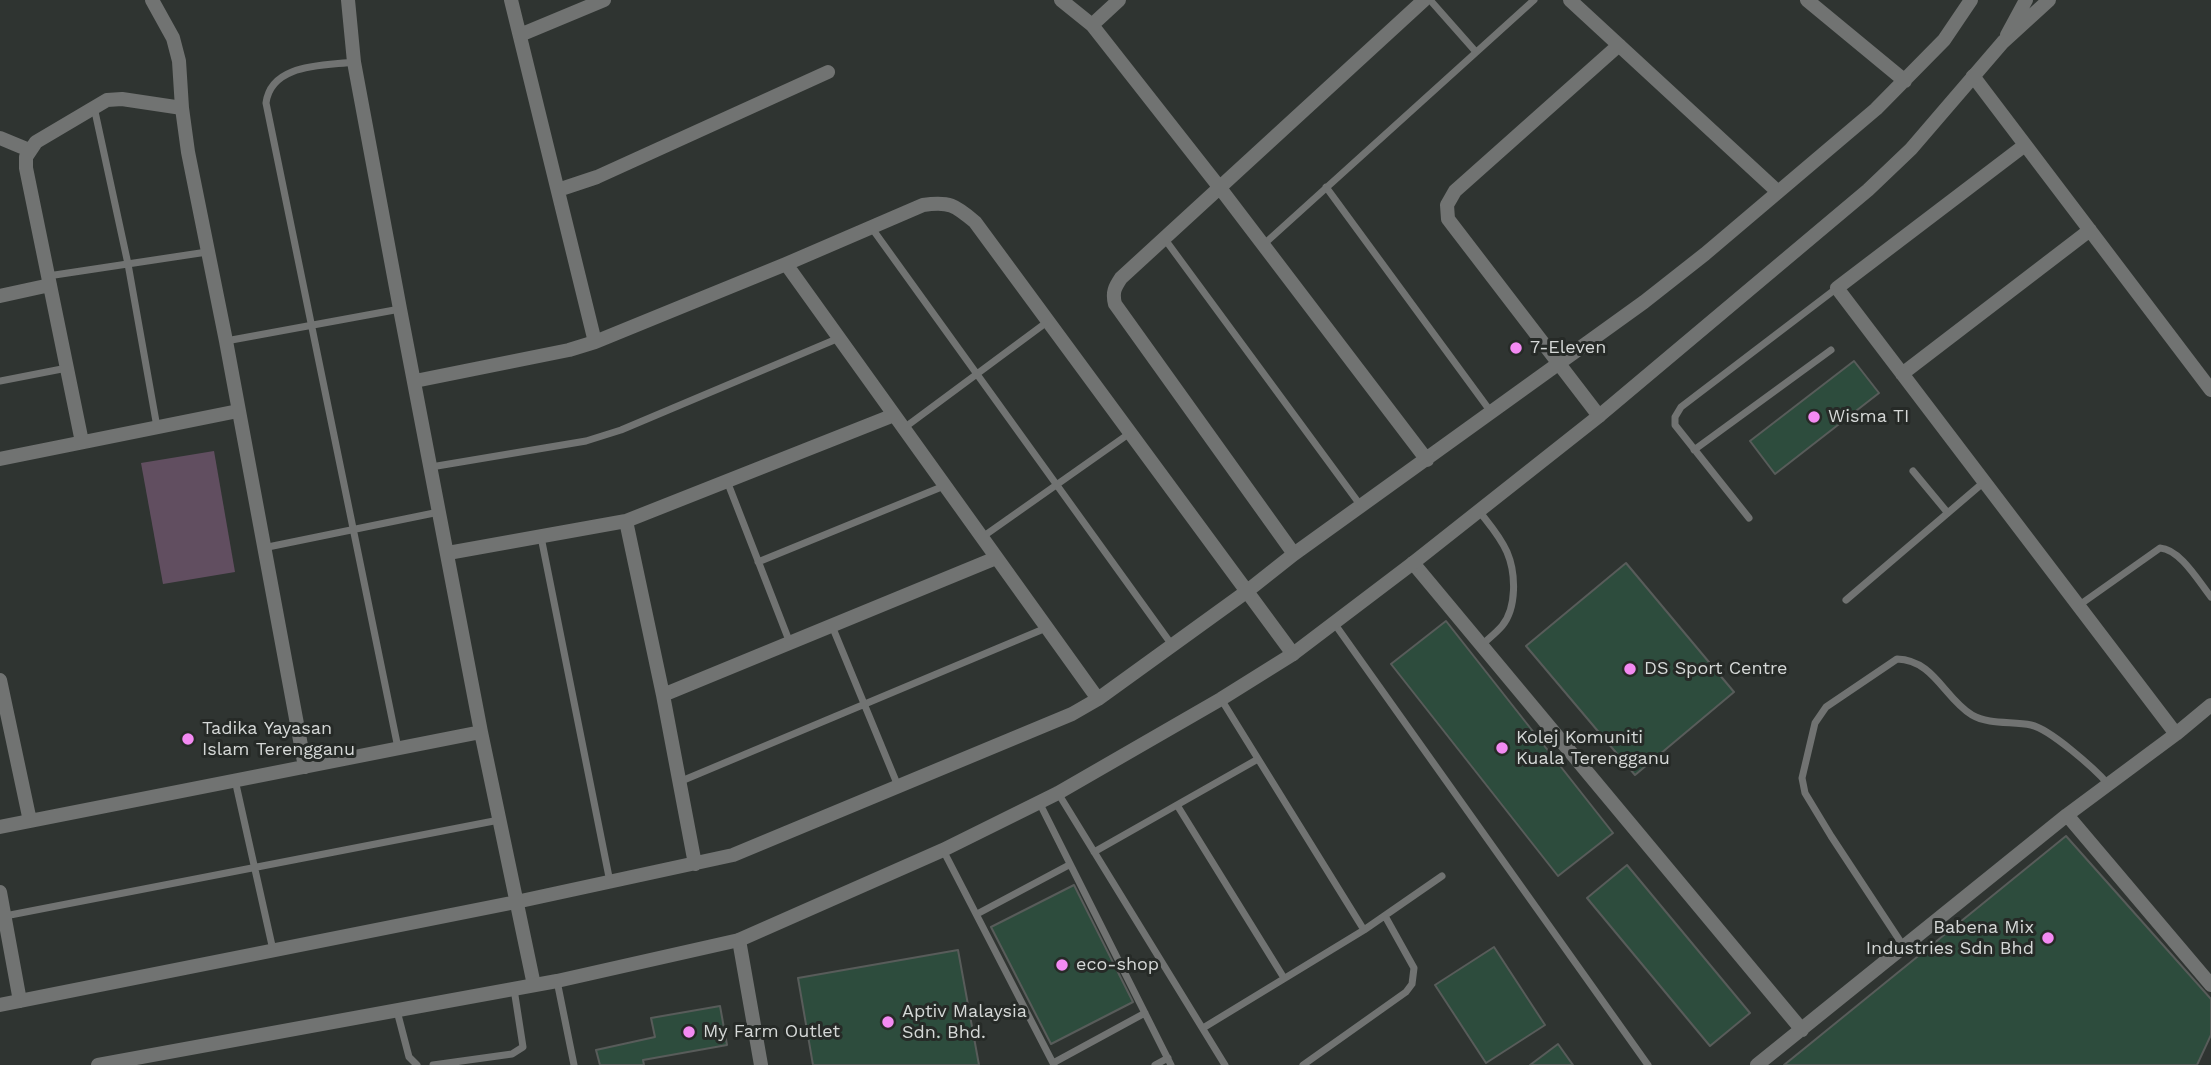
<!DOCTYPE html>
<style>
body{margin:0}
canvas{display:block;background:#2f3431}
</style>
<canvas width="2211" height="1065"></canvas>
<script>
const context = document.querySelector('canvas').getContext('2d');
context.lineJoin = 'round';
function fillPath(path, color) { context.fillStyle = color; context.fill(path, 'evenodd'); }
function strokePath(path, color, width, dash) { context.strokeStyle = color; context.lineWidth = width; context.lineCap = dash ? 'butt' : 'round'; context.setLineDash(dash || []); context.stroke(path); }
function write(font, color, halo, rows, align = 'center') {
  context.font = font + ' "Work Sans",sans-serif'; context.lineWidth = 6; context.setLineDash([]); context.textBaseline = 'middle'; context.strokeStyle = halo; context.fillStyle = color; for (const [text, x, y, turn = 0] of rows) {
    context.save(); context.translate(x, y); context.rotate((+turn || 0) * Math.PI / 180); context.textAlign = isNaN(turn) ? turn : align; if (halo) context.strokeText(text, 0, 0); context.fillText(text, 0, 0); context.restore();
  }
}
const green = new Path2D(`
 M214,451L235,572L163,584L141,463Z`);
const building = new Path2D(`
 M1854,361L1879,393L1775,474L1750,441Z
 M1626,563L1734,692L1635,775L1526,646Z
 M1446,621L1613,833L1558,876L1391,664Z
 M2066,836L2211,999V1035L2197,1065H1784Z
 M1627,865L1750,1013L1710,1046L1587,898Z
 M1074,885L1133,1002L1051,1044L991,927Z
 M1494,947L1545,1025L1486,1063L1435,985Z
 M958,950L979,1065H813L798,978Z
 M720,1006L727,1045L643,1060L644,1065H600L596,1050L655,1037L651,1018Z
 M1558,1044L1573,1065H1530Z`);
const service = new Path2D(`
 M1430,0L1476,52
 M354,62C324,66 271,63 266,103L398,748
 M94,107L128,264L157,427
 M1326,187L1491,412
 M871,227L1172,645
 M1164,238L1361,506
 M1263,245L1534,0
 M48,276L207,252
 M226,341L400,309
 M0,381L67,368
 M904,428L1047,322
 M1694,450L1831,350
 M431,467L586,441L621,430L839,338
 M1913,471L1947,512
 M727,481L790,643
 M1479,511C1489,524 1500,536 1507,552C1516,573 1517,608 1502,626C1496,633 1488,639 1482,645
 M1749,518L1675,425V417L1681,407L1837,288
 M541,537L610,882
 M981,538L1130,433
 M263,548L439,512
 M758,562L944,486
 M1846,600L1984,482
 M2078,606L2160,548C2180,549 2199,582 2211,597
 M1334,623L1648,1065
 M832,626L898,786
 M1221,699L1364,930
 M235,780L273,950
 M679,782L1046,628
 M1058,793L1225,1065
 M1039,802L1171,1065
 M1177,805L1284,978
 M943,850L1054,1065
 M1094,852L1258,759
 M977,914L1069,865
 M5,916L499,820
 M1904,947L1831,836L1805,793L1802,778L1815,723L1826,707L1897,659C1934,660 1944,698 1972,715C1989,725 2013,721 2031,725C2050,729 2095,769 2108,784
 M557,981L574,1065
 M397,1011L409,1057L417,1065
 M1203,1028L1364,930L1442,876
 M1053,1063L1145,1013
 M433,1065L512,1054L523,1047L514,989
 M1155,1065L1168,1058
 M1303,1065L1406,992L1412,984L1414,968L1385,916`);
const minor = new Path2D(`
 M152,0L173,38L179,61L182,108L188,152L226,341L305,767
 M348,0L354,62L400,309L481,732L534,985
 M511,0L595,342
 M1061,0L1092,25L1119,0
 M1570,0L1777,191
 M1807,0L1905,81
 M1092,25L1220,188L1427,460
 M520,35L604,0
 M1973,76L2211,390
 M0,138L29,150
 M2025,145L1837,288L2176,734
 M558,190L597,177L828,72
 M786,264L1098,699
 M0,296L50,285
 M1902,374L2090,230
 M415,381L569,350L595,342L786,264L923,205C949,201 955,205 975,222L1293,654
 M1599,416L1448,219L1447,205L1455,191L1619,45
 M82,442L26,168V157L36,142L107,100L122,99L182,108
 M0,459L238,411
 M626,521L663,695L695,864
 M448,553L626,521L894,415
 M1294,554L1115,304C1112,292 1115,287 1121,278L1424,0
 M1413,563L1802,1030
 M0,680L30,821
 M663,695L996,558
 M2067,815L2211,985
 M0,827L481,732
 M0,892L20,1001
 M739,940L761,1065
 M0,1005L516,902L733,855L1072,714L1098,699L1246,592L1294,554L1644,302L1705,254L1876,109L1944,40L1971,0
 M1757,1065L2067,815L2176,734L2211,705`);
const tertiary = new Path2D(`
 M2007,35L2026,0
 M98,1065L557,981L739,940L943,850L1058,793L1221,699L1293,654L1413,563L1599,416L1868,190L1911,149L2003,42L2049,0`);
const markers = [
 [1516,348,7,"#f38af2"],
 [1814,417,7,"#f38af2"],
 [1630,669,7,"#f38af2"],
 [188,739,7,"#f38af2"],
 [1502,748,7,"#f38af2"],
 [2048,938,7,"#f38af2"],
 [1062,965,7,"#f38af2"],
 [888,1022,7,"#f38af2"],
 [689,1032,7,"#f38af2"]
];
const poiNames = [
 ["7-Eleven",1530,348],
 ["Wisma TI",1828,417],
 ["DS Sport Centre",1644,669],
 ["Tadika Yayasan",202,729],
 ["Islam Terengganu",202,750],
 ["Kolej Komuniti",1516,738],
 ["Kuala Terengganu",1516,759],
 ["Babena Mix",2034,928,"right"],
 ["Industries Sdn Bhd",2034,949,"right"],
 ["eco-shop",1076,965],
 ["Aptiv Malaysia",902,1012],
 ["Sdn. Bhd.",902,1033],
 ["My Farm Outlet",703,1032]
];
fillPath(green, '#614e60');
fillPath(building, '#2d4c3d');
strokePath(building, '#585c5a', 2);
strokePath(service, '#717372', 7);
strokePath(minor, '#717372', 14);
strokePath(tertiary, '#717372', 14);
for (const [x, y, r, color] of markers) { const dot = new Path2D(); dot.arc(x, y, r, 0, 2 * Math.PI); context.fillStyle = color; context.fill(dot); strokePath(dot, '#262a27', 2.5); }
write('18px', '#d5d8d7', '#262a27', poiNames, 'left');
</script>
